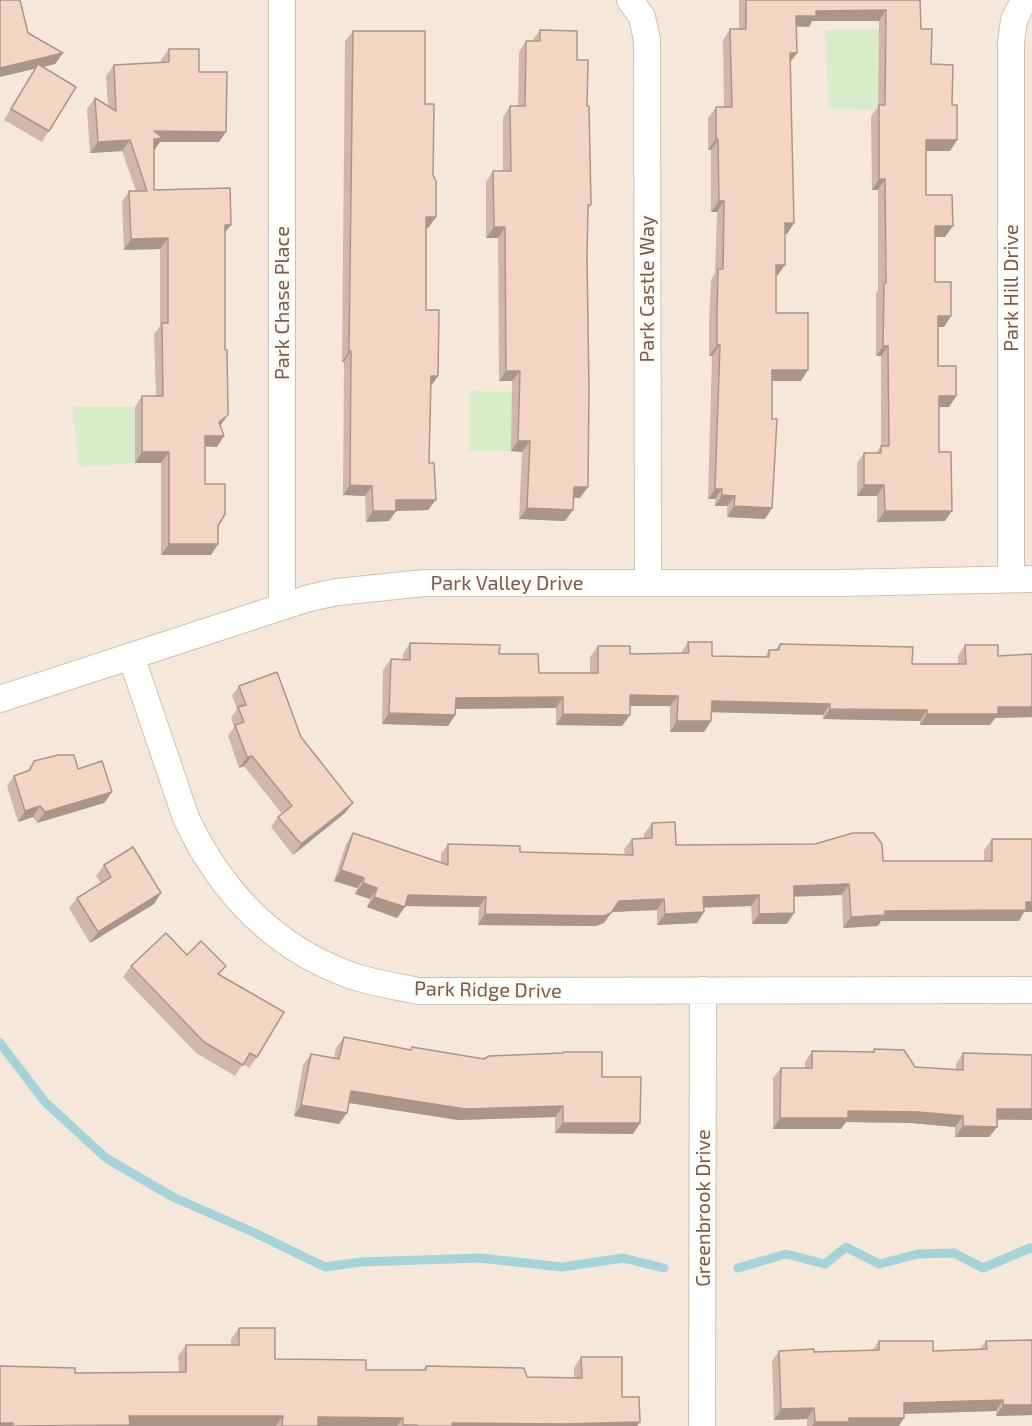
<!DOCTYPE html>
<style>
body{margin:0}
canvas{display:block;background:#fdf6ec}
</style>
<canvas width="1032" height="1426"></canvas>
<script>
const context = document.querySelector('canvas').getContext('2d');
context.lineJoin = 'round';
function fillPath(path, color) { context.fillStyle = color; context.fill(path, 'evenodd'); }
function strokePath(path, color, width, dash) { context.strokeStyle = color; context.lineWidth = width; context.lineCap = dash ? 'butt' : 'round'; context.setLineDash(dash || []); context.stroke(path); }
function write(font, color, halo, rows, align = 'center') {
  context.font = font + ' "Exo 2",sans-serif'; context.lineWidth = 5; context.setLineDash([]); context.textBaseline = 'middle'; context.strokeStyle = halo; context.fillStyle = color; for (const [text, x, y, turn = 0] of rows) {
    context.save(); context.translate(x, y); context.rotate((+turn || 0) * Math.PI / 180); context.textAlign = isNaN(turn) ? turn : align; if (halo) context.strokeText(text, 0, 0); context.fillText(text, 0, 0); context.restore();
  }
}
const residential = new Path2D(`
 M0,0H1032V1426H0Z`);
const green = new Path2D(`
 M882,29L878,40V104L880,110L836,108L828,106L826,30Z
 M469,391L523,392L512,404L511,451H469Z
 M73,407H135V463L79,467Z`);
const stream = new Path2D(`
 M0,1043L45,1102L106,1158L173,1197L255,1233L325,1267L361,1262L480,1258L562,1267L623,1258L664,1268
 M738,1268L786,1254L825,1264L846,1247L879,1264L918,1254L954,1253L983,1268L1030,1248L1032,1249`);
const minor = new Path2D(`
 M630,0L642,17L647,40L648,583
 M1011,579V43L1014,20L1024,0
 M282,606V0
 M131,656L186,818C220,890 272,946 347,974C370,983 395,986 419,991L1032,990
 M0,699L309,598L337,592L425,583H838L1032,579
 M702,1426L703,990`);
const wall = new Path2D(`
 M739,0H920L921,29L931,64L952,105L957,140L950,151H926V195L945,237H935V282L951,316L944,327H938V366L956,396L949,407H939V452L945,521L877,522V496H857V463L864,453H876L881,446V356H876V293L878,290V190H872L871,116L878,107L879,21H812L809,27L796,26L790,62L794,223L787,234H785L777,276H776V313L801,381H772V508L765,519L727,517V506H715V499H708L712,356H709V324L711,280L715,273L717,212H711V150H708V118L716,107H724L723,40L730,29H739Z
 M540,30L577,60L587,106L591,205L588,209L580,498L573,497V510L565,521L519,519L522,452L511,451L512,381H499L498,238H486V182L493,171H503V117L510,106H518L519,52L526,41H532Z
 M353,31L425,104L433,175L436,217L428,228H426V310L438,376L431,386L428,510L396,511L389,521L366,522L365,496L343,495L344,362H342L345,41Z
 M28,33L63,53L55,64L43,67L49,131L42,142L4,120L35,69Z
 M169,49L199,72L219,142H160L155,149H154V190L225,232L220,426L217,447L205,446V484L218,526V544L211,555H161V463H135V407L142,396H156L154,334L160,326V249L124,250L122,202L129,191H136L122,151L90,153L87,109L95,98L108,106L106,76L114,65L161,62V60Z
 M688,642L712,656L765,657L769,650H775L780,644L912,664H958V656L965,645L998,656L1032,654V717L995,718L990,725H920V721L823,719V715L712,712L711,721L704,732H670V706H630L622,726L556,725V708L455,709V715L448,726L382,724L383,670L391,659L403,660V654L410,643L499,654L539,673H590V657L598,646L630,654L681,653Z
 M239,686L301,737L345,813L293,855L271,827L278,817L282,814L244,766L239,768L228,736L234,727L231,718L237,709L232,696Z
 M34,761L78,769L112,792L104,803L37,823L33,817L18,822L7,786L14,776L27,771Z
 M652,823L676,845L883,861H984V850L992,839L1024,912L1019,921H881L878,926L843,928L842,895L794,896L787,924H752L751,906L704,907L697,923L657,925V910L612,912L604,923L596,926L478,925L479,907L405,906L397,918L367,907L370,899L355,894L357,888L334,881L346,844L353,833L441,863V854L448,844L520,852L625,855L624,849L632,839L644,838V834Z
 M104,865L154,904L90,943L69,908L77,898L101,883L96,876Z
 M187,955L220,975L257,1057L249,1068L243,1064L235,1076L196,1053L123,977L131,966Z
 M344,1037L410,1050L412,1047L484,1059L562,1053L563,1052L602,1077L640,1123L633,1134L555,1133V1117L458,1120L349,1103L339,1124L294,1116L303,1065L311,1054L334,1058L336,1048Z
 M874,1049L915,1067L956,1070V1064L963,1053L1032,1055V1120H997V1127L989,1137H955V1127L911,1123L846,1122L841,1129H773V1078L781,1068H805V1062L812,1051L872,1052Z
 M239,1328L275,1359L366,1370H423L426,1366L527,1377L574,1378V1368L581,1357L622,1397L640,1422L637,1426H0L75,1373L179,1372L178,1356L186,1345H231V1339Z
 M1032,1340V1415L996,1416V1411L904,1414L899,1426H807V1419L774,1420L772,1361L779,1351L814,1352L872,1351L879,1341L933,1351L980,1349L986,1341Z`);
const shadedWall = new Path2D(`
 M886,10L879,21H812L809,27L788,26L796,16L816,11Z
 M63,53L55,64L0,77V68Z
 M790,53H797L789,64Z
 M154,131L226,132L219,142H160L155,149L146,150Z
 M716,139H718L711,150H708Z
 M130,140L122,151L90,153L98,142Z
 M926,140H957L950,151H918Z
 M879,179H885L878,190H872Z
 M719,201H724L717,212H711Z
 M426,217H436L428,228H419Z
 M785,223H794L787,234H777Z
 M225,225H231L223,235Z
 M935,226H953L945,237H927Z
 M494,227H505L498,238H486Z
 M168,238L160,249L124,250L131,239Z
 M776,265H785L777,276H768Z
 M938,316H951L944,327H931Z
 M717,345H720L712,356H709Z
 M883,346H888L881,356H876Z
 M349,351H351L344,362H342Z
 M772,370H808L801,381H765Z
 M506,371H520L512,381H499Z
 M431,376H438L430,387Z
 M939,396H956L949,407H932Z
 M228,415L220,426L219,422Z
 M205,436H224L217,447L197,446Z
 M518,441H530L522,452L511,451Z
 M142,452H169L161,463H135Z
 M350,485L372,486L365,496L343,495Z
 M864,485H884L877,496H857Z
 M574,487H588L580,498L566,497Z
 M715,489H722L715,499H708Z
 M722,495L735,496L727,506H715Z
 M396,500H436L428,510L396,511L389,521L366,522L373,511Z
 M734,506L772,508L765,519L727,517Z
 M527,508L573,510L565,521L519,519Z
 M885,511H952L945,521L877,522Z
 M169,544H218L211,555H161Z
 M630,695L678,696L670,706H622Z
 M563,697L556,708L448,709L456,698Z
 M712,701L830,704L823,715L704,712Z
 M998,707H1032V717L995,718L990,725H920L927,714Z
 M830,709L927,710L920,721L823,719Z
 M389,713L455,715L448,726L382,724Z
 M563,714L630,715L622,726L556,725Z
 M677,721H711L704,732H670Z
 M252,756L244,766L239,768L247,757Z
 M112,792L104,803L37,823L45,812Z
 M353,803L345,813L293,855L301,844Z
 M40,806L33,817L18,822L25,811Z
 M341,870L364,878L357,888L334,881Z
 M363,883L377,888L370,899L355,894Z
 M849,884L842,895L786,897L794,886Z
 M161,893L154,904L90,943L98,932Z
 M408,895L486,897L479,907L402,906L405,907L397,918L367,907L374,897Z
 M759,895L751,906L696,908L703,897Z
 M664,899L657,910L611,912L619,901Z
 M1032,902V912H1024L1019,921H881L878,926L843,928L851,917L885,911Z
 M704,912L697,923L657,925L665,914Z
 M611,913L604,923L596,926L478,925L485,914Z
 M794,913L787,924H752L759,914Z
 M351,1091L563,1106L555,1117L458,1120L343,1102Z
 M301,1105L347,1113L339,1124L294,1116Z
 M997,1109H1032V1120L989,1119Z
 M848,1111L919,1112L963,1116L955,1127L911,1123L846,1122L841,1129H773L780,1118Z
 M563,1123H640L633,1134L555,1133Z
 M963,1126L997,1127L989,1137H955Z
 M1003,1400L996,1411L897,1414L904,1403Z
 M1003,1405H1032V1415L996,1416Z
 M814,1408L807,1419L774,1420L781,1409Z
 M129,1416H283L276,1426H79Z
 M318,1417L403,1418L397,1426H312Z
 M849,1418H904L899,1426H812L815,1422Z
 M640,1422L637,1426H450L452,1423Z
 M0,1423H13L11,1426H0Z`);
const building = new Path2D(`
 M0,0H20L28,33L63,53L0,68Z
 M746,0H920L921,29H932L931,64L953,65L952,105H957V140H926V195H952L953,226H935V282H951V316H938V366H956V396H939V452H951L952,511H885L884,485H864V453H881V446H889L888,346H883L884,283H886L885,179H879V105H885L886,10L816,11V16H796L797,53H790L794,223H785V265H776V313H808V370H772V419H777L772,508L734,506L735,496L722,495V489H715L720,345H717V314L718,269H723L724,201H719L718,139H716V107H732L730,29H746Z
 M540,30L577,31V60H588L587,106H589L591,205H588L587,259L589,388L588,487H574L573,510L527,508L530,441H518L520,371H506L505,227H494L493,171H511L510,106H525L526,41H540Z
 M353,31H425V104H434L433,175L436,181V217H426V310H439L438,376H431L429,463H434L436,500H396V511H373L372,486L350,485L351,351H349Z
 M169,49H199V72H227L226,132L154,131L163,138L154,139V190L230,188L231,225H225V350H227L228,415L219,422L224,436H205V484H225V514L218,526V544H169V452H142V396H163L162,323H168V238L131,239L129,191H147L130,140L98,142L95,98L116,111L114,65L169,62Z
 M38,64L76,87L49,131L11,109Z
 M688,642H712V656L769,657V650H779L780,644L913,647L912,664H966L965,645H998V656L1032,654V707H998V714H927V710L830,709V704L712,701L711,721H677L678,696L630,695V715L563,714V697L456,698L455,715L389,713L391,659L410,660V643L500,645L499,654H538L539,673H598V646H630V654L689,653Z
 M277,672L301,737L353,803L301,844L278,817L292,806L252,756L247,757L235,725L244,722L238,707L246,705L239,686Z
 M58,755H74L78,769L102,761L112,792L45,812L40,806L25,811L14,776L30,770L34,761Z
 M675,822L676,845L815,844L853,833H874L882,844L883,861H992V839H1032V902H1026V910L885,911V915L851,917L849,884L794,886V913L759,914V895L703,897L704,912L665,914L664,899L619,901L611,913L604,916L485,914L486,897L408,895L405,907L374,897L377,888L363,883L364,878L341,870L353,833L448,865V844L520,846V852L633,855L632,839L652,838V823Z
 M133,847L161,893L98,932L77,898L111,877L104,865Z
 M166,933L187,955L201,941L226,966L218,974L284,1012L257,1057L250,1053L243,1065L204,1042L131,966Z
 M344,1037L411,1050L412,1047L484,1059L489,1056L563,1053V1052H602V1077H641L640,1123H563V1106L465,1109L351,1091L347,1113L301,1105L311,1054L339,1059Z
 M874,1049L904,1050L915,1067L963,1070V1053L1032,1055V1109H997V1127L963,1126V1116L919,1112L848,1111V1118H780L781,1068H812V1051L874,1052Z
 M239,1328H275V1359L366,1360V1370H426V1366L524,1368L527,1377L582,1378L581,1357H622V1397H639L640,1422L564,1424L452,1423V1426H418L417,1425H403V1418L318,1417V1426H282L283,1416H129L130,1425L13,1426V1423H0V1366L75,1368V1373L186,1372V1345H239Z
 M1032,1340V1405H1003V1400L904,1403V1418H849V1422H815L814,1408L781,1409L779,1351L814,1349V1352L879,1350V1341H933V1351L987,1349L986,1341Z`);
const streetNames = [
 ["Park Hill Drive",1011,288,-90],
 ["Park Castle Way",647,289,-90],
 ["Park Chase Place",282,303,-90],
 ["Park Valley Drive",507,583],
 ["Park Ridge Drive",488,990,1],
 ["Greenbrook Drive",703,1208,-90]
];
fillPath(residential, '#f5e8da');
fillPath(green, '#d8ecc9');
strokePath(stream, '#a5d3da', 9);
strokePath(minor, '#d1beb0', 28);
strokePath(minor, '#fff', 26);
fillPath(wall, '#d1b7a8');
fillPath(shadedWall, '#aa9588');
fillPath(building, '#f3d5c3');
strokePath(building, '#aa9588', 1.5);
write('20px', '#7a5c4d', '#fffaf3', streetNames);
</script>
